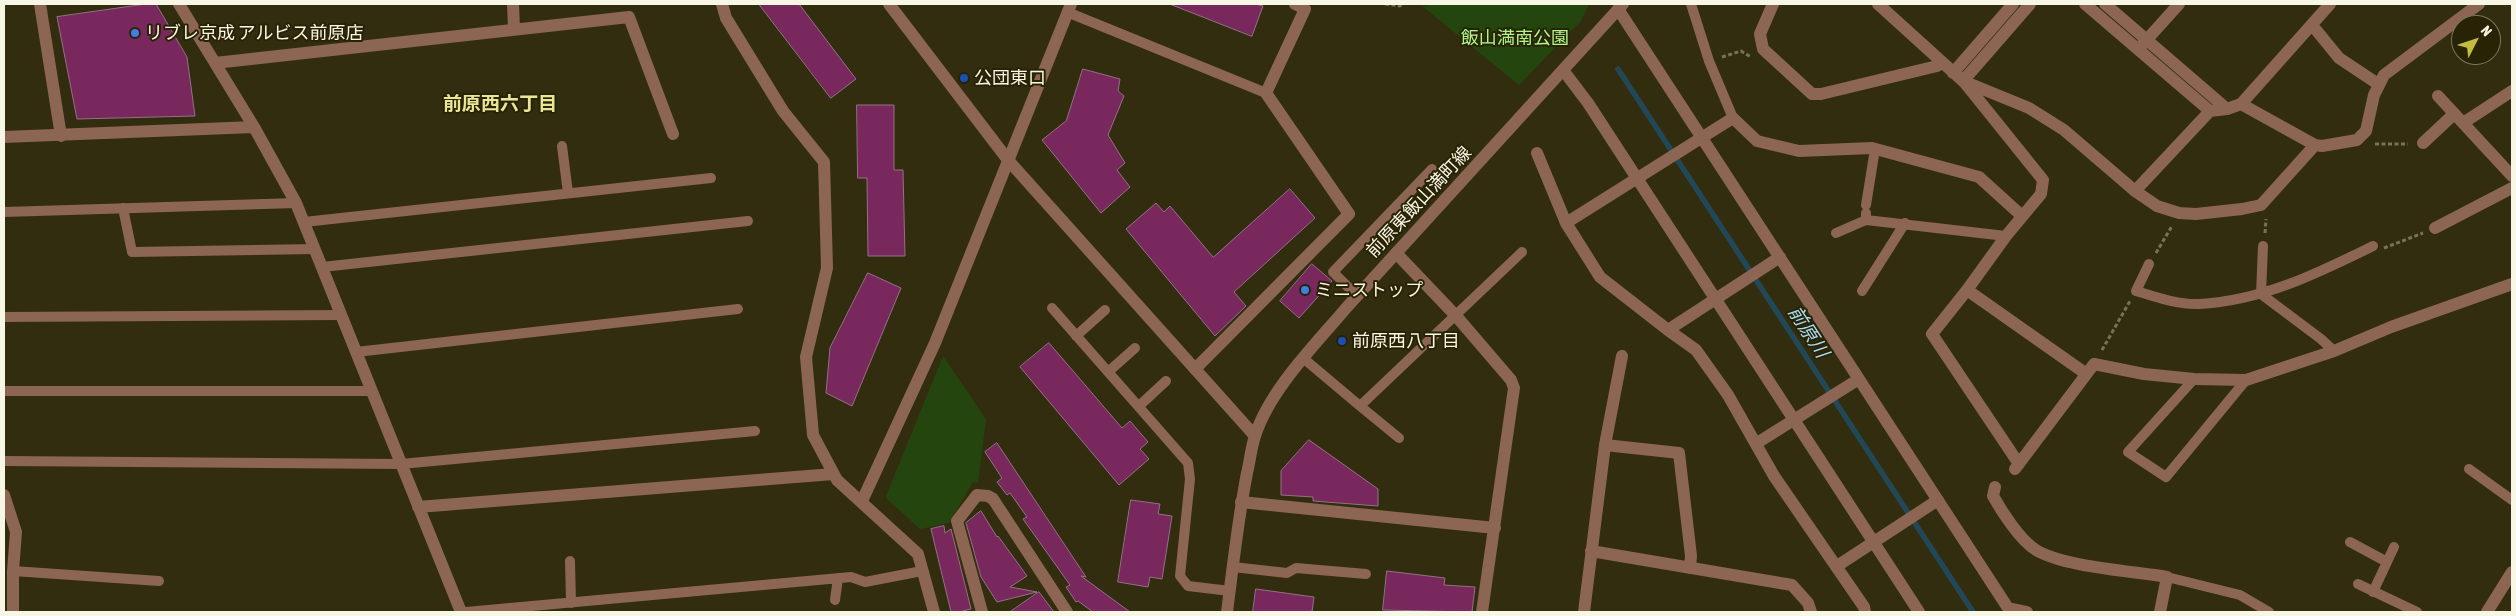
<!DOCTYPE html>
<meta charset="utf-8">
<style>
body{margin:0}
#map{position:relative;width:2516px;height:616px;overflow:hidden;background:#322d0f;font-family:"Asap Condensed",sans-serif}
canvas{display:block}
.frame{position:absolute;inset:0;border:5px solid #f8f6e4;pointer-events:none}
.north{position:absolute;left:2451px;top:15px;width:50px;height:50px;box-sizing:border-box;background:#282305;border:1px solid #7b775e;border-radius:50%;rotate:49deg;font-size:14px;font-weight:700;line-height:20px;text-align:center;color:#f8f6e4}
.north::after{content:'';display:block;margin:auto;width:18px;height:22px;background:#c3bd3e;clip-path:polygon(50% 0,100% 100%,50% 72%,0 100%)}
</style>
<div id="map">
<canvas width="2516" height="616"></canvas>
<div class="frame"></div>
<div class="north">N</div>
</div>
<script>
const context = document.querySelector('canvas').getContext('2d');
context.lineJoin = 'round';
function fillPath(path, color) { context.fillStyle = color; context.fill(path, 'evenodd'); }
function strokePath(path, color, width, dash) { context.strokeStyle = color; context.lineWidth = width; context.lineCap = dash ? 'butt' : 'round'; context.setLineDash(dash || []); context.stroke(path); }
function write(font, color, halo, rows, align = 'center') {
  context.font = font + ' "Asap Condensed","Noto Sans JP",sans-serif'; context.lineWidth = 4; context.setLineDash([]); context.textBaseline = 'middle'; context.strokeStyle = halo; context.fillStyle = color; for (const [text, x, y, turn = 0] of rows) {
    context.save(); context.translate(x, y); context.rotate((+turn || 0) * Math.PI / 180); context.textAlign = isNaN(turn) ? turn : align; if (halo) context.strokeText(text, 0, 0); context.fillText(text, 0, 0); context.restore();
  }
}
const green = new Path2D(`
 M1446,4H1589L1581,21L1519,85L1422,6Z
 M943,356L986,419L978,483L973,482L949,523L920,529L887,499L886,496Z`);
const stream = new Path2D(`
 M1618,69L1973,612`);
const building = new Path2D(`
 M146,4H156L187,57L195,116L77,119L57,17Z
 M759,4H799L856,79L831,98Z
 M1170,4H1255L1263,6L1252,36Z
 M1083,69L1120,79L1118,91L1124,96L1108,135L1125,163L1117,170L1130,187L1101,213L1042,140L1066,121Z
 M857,105H894V170H903L905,256H868L867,178H858Z
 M1290,189L1315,218L1234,292L1246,306L1215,336L1126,229L1156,203L1164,212L1170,206L1213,257Z
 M1312,264L1332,281L1299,318L1280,301Z
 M868,273L901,288L852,406L826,393L830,348Z
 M1049,343L1122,428L1130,421L1148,442L1140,449L1149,459L1119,485L1020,367Z
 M1309,440L1378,489V506L1313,501V497L1281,495V471Z
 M997,443L1086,577L1081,576L1130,612H1093L1078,601L1076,602L1066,587L1070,585L1023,519L1027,517L1010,493L1007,495L997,482L1002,478L985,452Z
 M1131,500L1160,504L1158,514L1172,516L1162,579L1150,577L1148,587L1118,582Z
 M981,511L997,537L998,536L1027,576L1010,587L1037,592L997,602L981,577L966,523Z
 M944,526L945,533L951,529L971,609L959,612H951L931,529Z
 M1387,571L1445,578L1444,585L1475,587L1472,612L1383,610Z
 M1256,589L1314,597L1312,612H1253Z
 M1039,592L1054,612H1010Z`);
const path = new Path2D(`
 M1385,4L1400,6L1402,4
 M1722,57L1741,51L1751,57
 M2375,144H2408
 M2265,233L2266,219
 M2384,248L2423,233
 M2156,253L2172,226
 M2102,350L2130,301`);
const service = new Path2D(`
 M1691,4L1709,61L1733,118
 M1067,12L1266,93
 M562,146L568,193
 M1866,205L1875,149
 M123,208L132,252L315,249
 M4,212L296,203
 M1866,213V220L2006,236
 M304,222L711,178
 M1836,233L1866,220
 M2263,246L2261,294L2321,339L2334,351
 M2149,264L2136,291C2156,297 2178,305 2199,304C2262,301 2318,273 2373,246
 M322,267L748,221
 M1862,291L1905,223
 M1357,296L1333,272L1432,169
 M1052,308L1188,463L1190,479L1180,576L1188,586L1230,591
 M4,317L341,315
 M1076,336L1105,310
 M356,352L738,309
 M1303,358L1360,406L1522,252
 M1108,372L1135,348
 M2194,379L2128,452L2166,477L2246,380
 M4,391H372
 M1139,406L1166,381
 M1360,406L1399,438
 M4,461L401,464L755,431
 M2469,469L2512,500
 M2350,542L2387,562
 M570,561L571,603
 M1233,567L1287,573L1296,568L1366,574
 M13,571L159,581
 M2167,577L2240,595L2269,612
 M2358,584L2417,612
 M2373,592L2394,547
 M835,600L838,578
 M466,612L851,577L865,582L922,571`);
const minor = new Path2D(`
 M179,4L254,127L296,203L461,612
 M513,4L514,28
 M722,4L726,18L783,111L824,162L827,268L806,357L813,435L837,480L918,554L934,612
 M1773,4L1760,34L1763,49L1812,94H1821L1937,66L1941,62
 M1878,4L1963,81L2029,108L2064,130L2135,191L2157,206L2179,213L2196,214L2242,209L2261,205L2315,145
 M2085,4L2210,111
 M2105,4L2227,109
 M1618,9L2008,608L2027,612
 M2312,25L2339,58L2378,84
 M2142,45L2179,4
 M215,63L629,17L673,134
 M1563,70L1588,103L1919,612
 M1953,73L2013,4
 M1963,81L2030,4
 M1965,83L2043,180L2041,194L2006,236L1967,290L2085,373
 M2438,96L2512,176
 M2241,104L2330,4
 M2463,123L2512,91
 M4,137L254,127
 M2423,143L2454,114
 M1537,153L1566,223L1600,277L1668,330L1780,257
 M2135,191L2210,111L2227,109L2241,104L2315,145L2322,146L2357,140L2366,131L2374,95L2384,75L2479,4
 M1566,223L1733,118L1757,141L1799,151L1872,148L1979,177L2022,216
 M2435,228L2512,188
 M1396,253L1457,317L1511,380L1514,388L1482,612
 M1967,290L1932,334L2019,464
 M1668,330L1696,350L1728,395L1774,476L1864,607L1865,612
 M1195,369L1349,214L1266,93L1305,9L1295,4
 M1757,443L1859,379
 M1605,445L1679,453L1691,556L1690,568
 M2015,469L2094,364L2144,374L2194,379L2246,380L2334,351L2391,327L2512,284
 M1995,487L1993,496C2002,512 2020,540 2036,550C2064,567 2132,571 2167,577L2160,612
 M4,495L16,532L13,571V612
 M862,501L935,343L1071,4
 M1241,502L1495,528
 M418,507L833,474
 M1591,551L1792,585L1808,603L1811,612
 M1837,566L1938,500
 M982,612L957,521L977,495L988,496L993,499L1067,612
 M1584,612L1605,445L1622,356
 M2487,612L2512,572`);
const tertiary = new Path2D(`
 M40,4L61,136
 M889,4L1008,160L1255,436
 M1227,612C1233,566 1238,519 1247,473C1250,461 1251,448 1255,436C1270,389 1316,344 1347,307L1623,4`);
const markers = [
 [135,33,5,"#3f7fe0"],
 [964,78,5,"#1a4fb4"],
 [1305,290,5,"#3f7fe0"],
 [1342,341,5,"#1a4fb4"]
];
const poiNames = [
 ["リブレ京成 アルビス前原店",145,33],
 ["公団東口",974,78],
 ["ミニストップ",1315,290],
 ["前原西八丁目",1352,341]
];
const parkNames = [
 ["飯山満南公園",1515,38]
];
const streetNames = [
 ["前原東飯山満町線",1419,202,-47]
];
const neighbourhoodNames = [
 ["前原西六丁目",500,104]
];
const waterNames = [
 ["前原川",1808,332,57]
];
fillPath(green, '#24460e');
strokePath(stream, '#224858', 5.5);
fillPath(building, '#79285d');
strokePath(building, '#927284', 1);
strokePath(path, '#777359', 3, [4, 2.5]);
strokePath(service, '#8c6553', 10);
strokePath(minor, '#8c6553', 12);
strokePath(tertiary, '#8c6553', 12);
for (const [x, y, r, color] of markers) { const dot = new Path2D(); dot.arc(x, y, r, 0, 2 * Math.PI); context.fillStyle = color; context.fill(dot); strokePath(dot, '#282305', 2); }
write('18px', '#f8f6e4', '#282305', poiNames, 'left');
write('18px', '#aef689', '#282305', parkNames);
write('18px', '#f8f6e4', '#282305', streetNames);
write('bold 19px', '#e9e696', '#282305', neighbourhoodNames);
write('italic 19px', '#a8dcf4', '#282305', waterNames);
</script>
